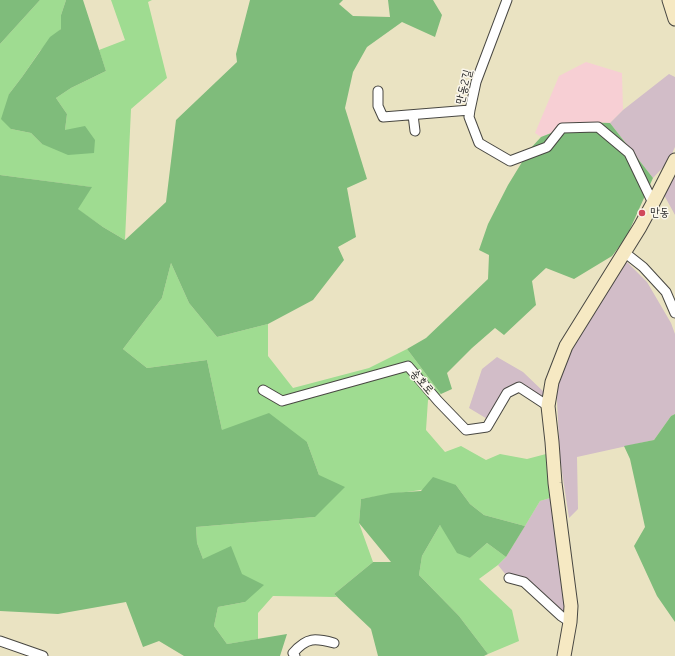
<!DOCTYPE html>
<meta charset="utf-8">
<style>
body{margin:0}
canvas{display:block;background:#eae3c2}
</style>
<canvas width="675" height="656"></canvas>
<script>
const context = document.querySelector('canvas').getContext('2d');
context.lineJoin = 'round';
function fillPath(path, color) { context.fillStyle = color; context.fill(path, 'evenodd'); }
function strokePath(path, color, width, dash) { context.strokeStyle = color; context.lineWidth = width; context.lineCap = dash ? 'butt' : 'round'; context.setLineDash(dash || []); context.stroke(path); }
function write(font, color, halo, rows, align = 'center') {
  context.font = font + ' "Comic Neue","Poor Story",sans-serif'; context.lineWidth = 3; context.setLineDash([]); context.textBaseline = 'middle'; context.strokeStyle = halo; context.fillStyle = color; for (const [text, x, y, turn = 0] of rows) {
    context.save(); context.translate(x, y); context.rotate((+turn || 0) * Math.PI / 180); context.textAlign = isNaN(turn) ? turn : align; if (halo) context.strokeText(text, 0, 0); context.fillText(text, 0, 0); context.restore();
  }
}
const built = new Path2D(`
 M586,62L622,73L623,110L610,123L579,122L541,137L535,133L559,76Z`);
const industrial = new Path2D(`
 M669,74L675,77V147L668,162L653,178L610,123L623,110Z
 M675,176V215L664,195Z
 M624,259L647,282L671,323L675,334V414L671,416L654,440L577,457L578,509L569,518L560,459L556,382L580,334Z
 M497,357L523,372L546,394L545,409L511,386L494,423L469,408L482,369Z
 M550,498L566,612L562,614L527,579L506,575L498,565L506,557L540,501Z`);
const green = new Path2D(`
 M40,0H66L61,15V29L40,51L22,77L9,94L11,129L31,133L42,144L65,130L67,114L56,98L71,88L106,71L99,50L125,40L111,0H152L148,2L167,78L131,109L125,240L103,227L77,209L91,187L0,175V44Z
 M171,263L189,303L217,337L268,324V356L293,388L369,368L407,349L441,394L428,400L426,430L445,452L461,446L486,460L500,454L527,459L546,454L550,498L540,501L525,526L484,515L470,504L456,485C424,490 393,493 361,499L359,523L373,562L334,594L337,597L273,596L258,613V639L227,644L214,626L218,607L245,602L203,559L197,543L196,527L315,517L319,475L307,442L222,430L207,360L147,368L123,349L162,298Z
 M440,525L470,558L487,543L506,557L498,565L479,579L512,610L519,641L488,654L459,616L419,575L422,556Z`);
const forest = new Path2D(`
 M0,0H40L0,44Z
 M66,0H83L106,71L71,88L56,98L67,114L65,130L85,126L95,140L94,153L68,155L42,144L31,133L11,129L1,119L9,94L22,77L50,37L61,29V15Z
 M250,0H343L339,4L353,16L390,17L388,0H433L442,15L435,37L402,22L367,47L353,72L345,108L367,179L347,188L356,237L338,247L344,260L313,300L268,324L217,337L189,303L171,263L162,298L123,349L147,368L207,360L222,430L269,413L307,442L319,475L345,487L315,517L196,527L197,543L203,559L231,546L242,574L264,585L245,602L218,607L214,626L227,644L287,634L280,656H184L159,641L143,647L126,602L58,614L0,611V175L92,187L78,209L103,227L125,240L166,202L176,120L237,62L236,54Z
 M579,122L610,123L653,178L626,238L612,256L574,279L546,268L532,281L536,305L504,335L495,328L472,348L447,373L452,389L441,394L407,349L426,338L488,279L489,255L479,250L488,224L508,185L530,149L541,137Z
 M675,414V622L657,596L634,546L645,527L630,459L624,446L654,440L671,416Z
 M433,477L456,485L470,504L484,515L525,526L506,557L487,543L470,558L457,553L440,525L422,556L419,575L459,616L488,654L484,656H378L371,629L334,594L373,562H391L359,523L361,499L391,493L421,491Z`);
const minor = new Path2D(`
 M507,0L476,82L470,110L469,117L479,143L510,161L547,147L562,128L598,127L629,153L653,203
 M378,91V106L383,117L470,110
 M413,115L415,131
 M624,252L643,267L666,292L675,313
 M263,390L282,401L408,366L438,401L466,430L487,427L507,393L519,387L548,406
 M509,578L524,582L561,616L570,622
 M0,641L43,656
 M295,656L293,653C307,637 315,638 334,643`);
const secondary = new Path2D(`
 M669,0L675,19
 M564,656L570,622L571,606L555,483L552,442L548,406L552,382L566,346L640,227L653,203L675,160`);
const markers = [
 [642,213,4,"#d1495b"]
];
const streetNames = [
 ["만동2길",464,87,-76],
 ["송호로",422,382,49]
];
const poiNames = [
 ["만동",650,213]
];
fillPath(built, '#f7cfd4');
fillPath(industrial, '#d2bdc8');
fillPath(green, '#9fdc91');
fillPath(forest, '#7fbc7b');
strokePath(minor, '#484742', 11);
strokePath(secondary, '#484742', 15);
strokePath(minor, '#fff', 9);
strokePath(secondary, '#f6e9c3', 13);
for (const [x, y, r, color] of markers) { const dot = new Path2D(); dot.arc(x, y, r, 0, 2 * Math.PI); context.fillStyle = color; context.fill(dot); strokePath(dot, '#fbf7ec', 1.5); }
write('12px', '#2b2b2b', '#fbf7ec', streetNames);
write('12px', '#2b2b2b', '#fbf7ec', poiNames, 'left');
</script>
